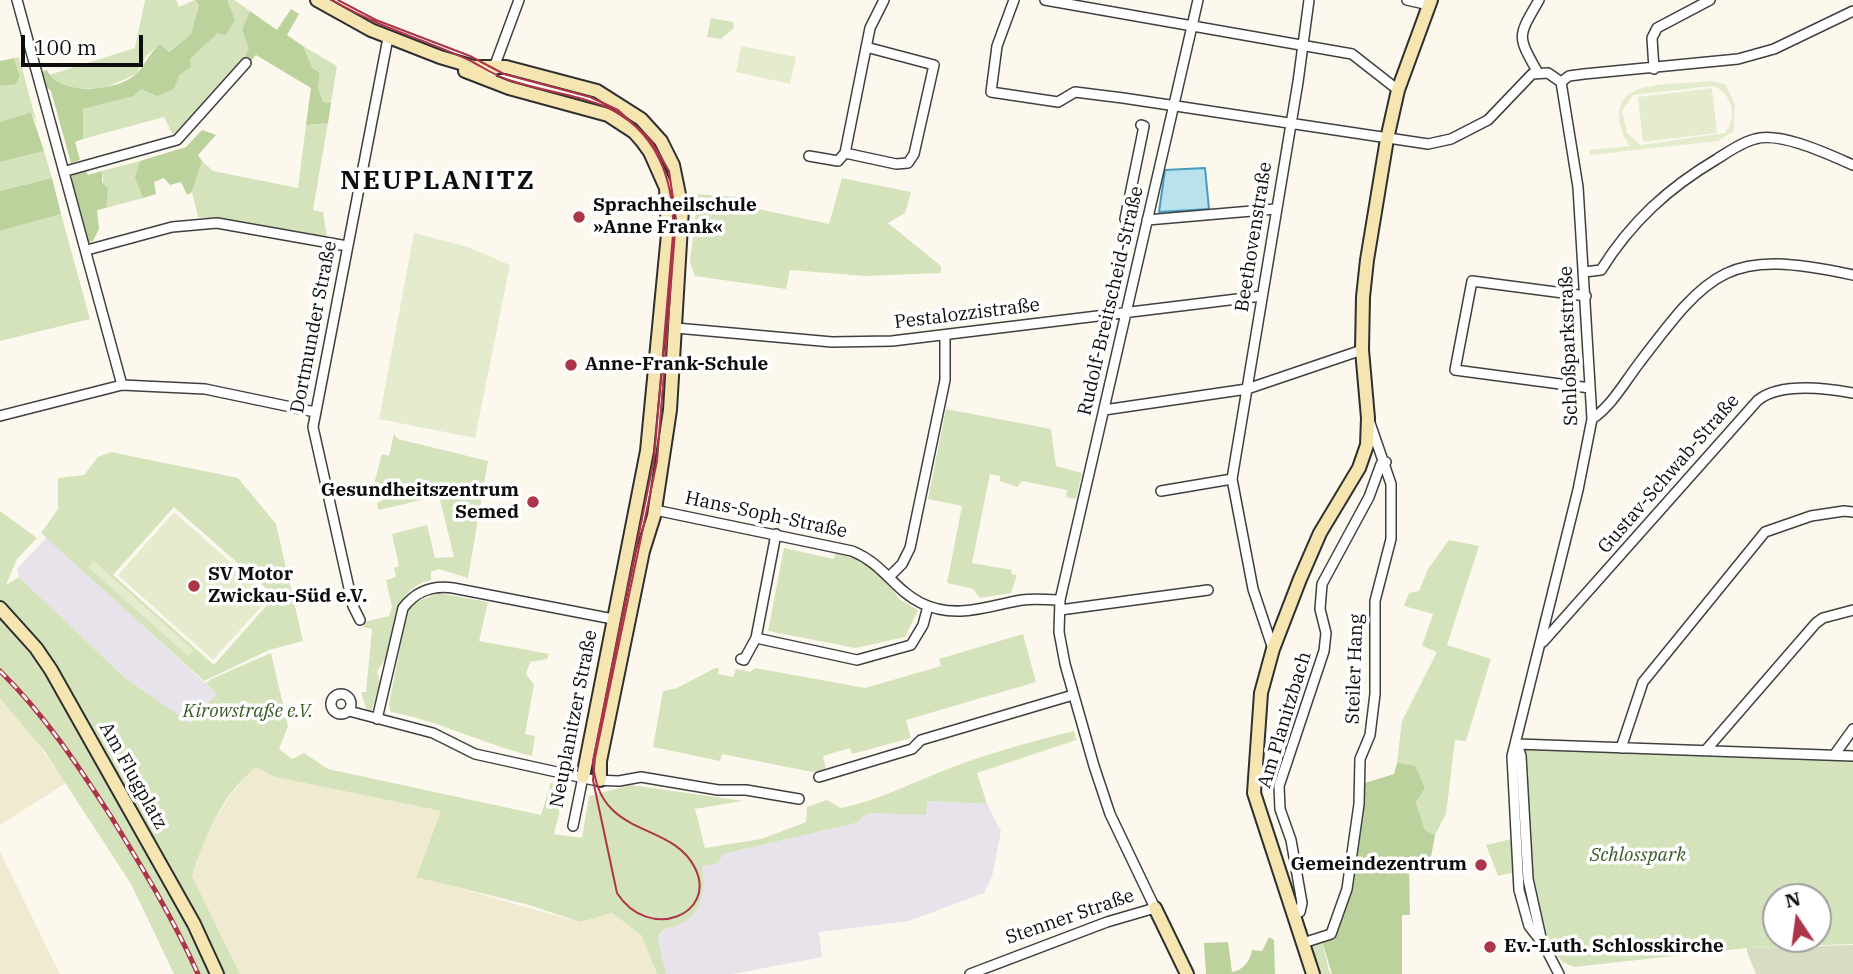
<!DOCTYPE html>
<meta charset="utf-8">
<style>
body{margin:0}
#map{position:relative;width:1853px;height:974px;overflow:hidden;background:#fdf8ee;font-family:"IBM Plex Serif",serif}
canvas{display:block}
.north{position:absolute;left:1762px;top:883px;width:70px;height:70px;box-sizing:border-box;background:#fff;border:2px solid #9e9e9e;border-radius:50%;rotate:347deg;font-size:19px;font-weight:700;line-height:28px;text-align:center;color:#0d0d0d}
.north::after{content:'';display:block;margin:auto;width:24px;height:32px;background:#ac354a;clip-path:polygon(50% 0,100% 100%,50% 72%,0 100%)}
.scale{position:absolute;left:21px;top:35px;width:122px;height:32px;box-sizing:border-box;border:4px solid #0d0d0d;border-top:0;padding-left:9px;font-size:21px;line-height:24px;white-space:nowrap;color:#0d0d0d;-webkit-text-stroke:5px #fff;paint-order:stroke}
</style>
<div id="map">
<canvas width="1853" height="974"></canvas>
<div class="north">N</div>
<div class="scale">100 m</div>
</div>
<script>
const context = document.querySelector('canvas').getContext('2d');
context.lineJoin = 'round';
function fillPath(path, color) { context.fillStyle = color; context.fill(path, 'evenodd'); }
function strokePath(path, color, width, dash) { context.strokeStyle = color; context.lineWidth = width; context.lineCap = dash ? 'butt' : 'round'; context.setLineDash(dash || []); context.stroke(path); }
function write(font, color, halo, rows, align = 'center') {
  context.font = font + ' "IBM Plex Serif",serif'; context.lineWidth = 7; context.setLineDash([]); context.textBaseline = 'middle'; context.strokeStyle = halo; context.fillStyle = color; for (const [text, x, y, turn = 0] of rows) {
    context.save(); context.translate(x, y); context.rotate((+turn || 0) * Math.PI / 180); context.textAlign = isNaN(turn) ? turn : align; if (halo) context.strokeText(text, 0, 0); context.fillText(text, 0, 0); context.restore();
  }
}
const industrial = new Path2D(`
 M47,537L217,694L190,724L125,678L19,577L17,569Z
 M926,801L987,804L1001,831L992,877L984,893L909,921L819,932L822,957L733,974H666L658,938L665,929L690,918L701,902L702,866L723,854L856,823L868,813L925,815Z`);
const farmland = new Path2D(`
 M0,698L12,708L66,783L0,825Z
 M256,767L275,777L441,811L416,876L579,922L612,913L641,935L657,974H240L192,876L209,826L244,777Z
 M0,852L60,974H0Z`);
const green = new Path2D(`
 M145,0H176L179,7L195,0L199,5L191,34L168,52L160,44L146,56L136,74L103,89L68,88L49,75L135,48Z
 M227,0H234L250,11L242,29L250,48L243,61L175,139L164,117L83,139V109L134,96L141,89L179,75L190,59L218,33Z
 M711,18L733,22L734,28L721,39L707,37Z
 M303,46L337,66L331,103L323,102L318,87L320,73L312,69Z
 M19,57L37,124L31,112L0,122V86L16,83L20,76L14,58Z
 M328,123L313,210L323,212L327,237L198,217L192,192L202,161L213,171L298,188L306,125Z
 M44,151L52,178L0,191V162Z
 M140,161L136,177L143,198L106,208L102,171Z
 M842,178L911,192L905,213L888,223L941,266V273L865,276L790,270L786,289L695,276L690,262L698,194L746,198L744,206L829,224Z
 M61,214L90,319L0,341V231Z
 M946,409L1051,429L1056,466L1082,473L1076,499L1066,497L1067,490L1022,481L1017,487L1000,481V476L990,474L972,563L1012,570L1011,574L1017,575L1011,593L980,598L973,589L947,583L962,506L928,499Z
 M394,434L398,439L488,461L468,578L439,569L431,572V580C383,591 402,646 377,671L380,683L371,713L366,708L361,692H366L372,629L363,627L364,622L389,616L392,607L386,580L396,577L394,568L399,566L392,534L427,525L435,558L454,557L439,496L378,510L377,503L383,500L381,494L375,496L373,488L382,454L389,456Z
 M111,452L238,478L276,524L303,641L269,650L204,681L41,533L58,509V478L84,475L98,457ZM174,507L275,596L214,665L113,575Z
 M0,511L37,538L17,559L6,585L19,577L125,678L190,723L217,694L206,683L211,679L271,653L288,726L279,749L292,759L304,753L328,769L541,815L551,783L566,787L554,834L582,838L589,796L631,785L743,801L695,809L705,848L761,839L806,822L807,807L827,800L841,808C881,800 915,781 953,767C993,752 1033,741 1074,731L1076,740L977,773L987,804L927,801L926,815L868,813L856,823L723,854L718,863L702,866C705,888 704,913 680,924C670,929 663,926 658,938L666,974H657L641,935L612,913L580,922L529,905L416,877L441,811L275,777L256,767C221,796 205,835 192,876L240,974H174L131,884L45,752L0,698Z
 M1449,540L1479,546L1447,645L1491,659L1466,741L1455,740L1446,814L1435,835L1425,830L1416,801L1425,788L1397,763L1402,721L1437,652L1422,646L1433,614L1404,606L1409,593L1419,591L1428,569Z
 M784,548L834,559L836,551L861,559L885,578L899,599L918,610L905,637L856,648L768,631Z
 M438,593L488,602L479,641L549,654L547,659L530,662L526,674L534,685L525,734L535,736L532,756C483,744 440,721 391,712L389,704L407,612L416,602Z
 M1023,634L1036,682L906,720L911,738L852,754L850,748L823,756L826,770L812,772L722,754L720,761L653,747L663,691L677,688L715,668H719L718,674L733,677L736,669L750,672L755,668L865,688L941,666L939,659Z
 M1523,748L1853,760V944L1747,948L1574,967C1570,965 1563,963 1560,959C1530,930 1526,792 1523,748ZM1776,897H1818V939H1776Z
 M1512,839L1515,872L1498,876L1486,845Z
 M1322,941L1329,971L1332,974H1318L1309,944Z`);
const forest = new Path2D(`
 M195,0H227L235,20L226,35L218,33L190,59L191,67L179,75L174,89L157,96L141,89L134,96L83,109V139L75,142L80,160L71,163L51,91L45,86L42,72L47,70C60,97 117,92 136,74C144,67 149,53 160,44L169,52L191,34L199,5Z
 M291,9L299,14L287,35L303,46L312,68L320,73L318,87L323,102L331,103L328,123L306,125L311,88L256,55L249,63L243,61L249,48L242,29L250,11L277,30Z
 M14,58L20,76L16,84L0,86V61Z
 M31,112L44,151L0,162V122Z
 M202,130L216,135L198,155L202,161L192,192L187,195L181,182L170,185L164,178L154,182L156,194L143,198L135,177L140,161L186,147Z
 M86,171L88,175L102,171V182L108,189L106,208L97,210L99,229L93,241L88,242L71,184L72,175Z
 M52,178L61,214L0,231V191Z
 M1397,763L1415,766L1425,788L1416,802L1425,830L1435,835L1431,857L1409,862L1410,915H1402V974H1332L1322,941L1332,939C1351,896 1364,830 1365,783L1394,774Z
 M1269,937L1274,940L1275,974H1206L1204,943L1228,942L1232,972C1243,970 1250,962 1252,950L1262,951Z`);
const cemetery = new Path2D(`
 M1853,945V974H1756L1747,952V948Z`);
const pitch = new Path2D(`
 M741,46L796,57L790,84L736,72Z
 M1712,81L1725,84L1735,104L1734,131L1718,141L1590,155L1589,150L1630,146C1617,130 1612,99 1636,90C1655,83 1691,83 1712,81ZM1713,86C1732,93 1738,117 1725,133L1641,145L1627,133L1622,111L1633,95Z
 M1712,88L1717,133L1643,142L1638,97Z
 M414,233L468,247L510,265L475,438L379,419Z
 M174,512L270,597L213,660L118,575Z
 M94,561L193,650L188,656L88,567Z`);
const water = new Path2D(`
 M1205,168L1209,209L1159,212L1165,170Z`);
const street = new Path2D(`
 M17,0L122,385
 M1014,0L997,46L991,92L1058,102L1075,92L1123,98L1428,144L1451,139L1488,120L1532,74L1548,73L1561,82L1578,187L1592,419L1578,490L1512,756L1519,890L1529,926L1544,945L1559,974
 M1045,0L1352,54L1398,90
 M1407,0L1429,5
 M1654,69L1652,38L1657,28L1710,0
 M1538,73C1517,35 1517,38 1539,0
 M489,81L519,0
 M1561,82L1569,76L1584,74L1738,59L1774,49L1853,11
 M845,153L896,164L908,163L914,154L934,65L866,47
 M809,156L838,161L845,153L870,28L884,0
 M66,171L177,140L246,63
 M1125,219L1142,136L1144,126L1141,125
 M1147,220L1275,209
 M87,250L172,227L217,223L347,246
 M1584,272L1601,270C1631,222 1668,188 1717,159C1728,152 1742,142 1755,139C1780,131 1830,155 1853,165
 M1586,296L1472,281L1455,370L1590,388
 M676,328L832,342L892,341L1262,296
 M1104,410L1247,389L1362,350
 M0,416L122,385L205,389L315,412
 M1592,419C1611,406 1623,385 1637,366C1711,268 1728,248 1853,275
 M1161,491L1232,479
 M655,510L852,551C884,564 893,589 921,603C956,620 987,606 1022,600C1035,598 1047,600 1060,600
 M890,576L902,564L910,548L945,380V337
 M1060,610L1208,590
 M360,620L353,606L313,427L388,38
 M756,638L857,660L911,645L923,625L928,606
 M1543,642L1758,400C1781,382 1826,388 1853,393
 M1273,649L1253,589L1232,479L1298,82L1309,0
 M741,659L744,660L756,638L776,534
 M331 704a10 10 0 1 1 20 0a10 10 0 1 1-20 0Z
 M349,711L433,733L475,754L593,780L619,781L641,777L718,790H746L799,799
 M377,719L403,608C416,591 432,585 453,588L613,619
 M1517,744L1853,756
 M1517,744L1521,756L1528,879L1542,942
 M1621,748L1643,682L1765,532L1811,516L1844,511L1853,512
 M1706,750L1816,623L1823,618L1853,610
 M1835,754L1853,729
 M819,777L912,749L921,740L1073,695
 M573,826L583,777
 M1294,914L1300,912L1302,903L1291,840L1280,809L1279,786L1324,651L1326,633L1320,609L1322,584L1369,497L1381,464L1386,462
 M1303,943L1331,934L1347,889L1359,804L1360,759L1370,735L1375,694V601L1391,539V484L1370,423
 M970,974L1107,922L1155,908L1110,814L1094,766L1065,664L1059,632L1060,600L1198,0`);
const secondary = new Path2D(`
 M317,0L371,30L440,57L474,67H506L597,91L641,119L661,141L673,165L682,209L670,410L654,516L643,551L600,761V780
 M465,71L509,88L608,115L634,132L642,141L650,152L666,188L668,234L647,451L583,777
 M0,608L36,648L51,670L194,924L217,974
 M1155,908L1187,974
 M1313,974L1254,793L1261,693L1273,649L1300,579L1320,533L1359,468L1367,445L1368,418L1362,350L1363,297L1367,260L1387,139L1398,90L1431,0`);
const tram = new Path2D(`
 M332,0C376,26 423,39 469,60C483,67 496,77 512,81C542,91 575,94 604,106C657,129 675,181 673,234L654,459L593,761C597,840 672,820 695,868C718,914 649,943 617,893L593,780L595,758L657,461L676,219L669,171L650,139L618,110L590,97L504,74L470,56L376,20L338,0`);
const rail = new Path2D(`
 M0,671C44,714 77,764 110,815C142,867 173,918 198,974`);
const markers = [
 [579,217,7,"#ac354a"],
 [571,365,7,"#ac354a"],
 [533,502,7,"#ac354a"],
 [194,586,7,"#ac354a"],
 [1481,865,7,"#ac354a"],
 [1490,947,7,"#ac354a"]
];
const poiNames = [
 ["Sprachheilschule",593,206],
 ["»Anne Frank«",593,228],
 ["Anne-Frank-Schule",585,365],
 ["Gesundheitszentrum",519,491,"right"],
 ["Semed",519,513,"right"],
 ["SV Motor",208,575],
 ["Zwickau-Süd e.V.",208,597],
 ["Gemeindezentrum",1467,865,"right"],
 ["Ev.-Luth. Schlosskirche",1504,947]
];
const streetNames = [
 ["Beethovenstraße",1254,237,-81],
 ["Rudolf-Breitscheid-Straße",1111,301,-77],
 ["Pestalozzistraße",967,314,-7],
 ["Dortmunder Straße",314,327,-79],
 ["Schloßparkstraße",1569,346,-92],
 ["Gustav-Schwab-Straße",1669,474,-49],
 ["Hans-Soph-Straße",766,515,12],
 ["Steiler Hang",1355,669,-88],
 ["Neuplanitzer Straße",574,719,-79],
 ["Am Planitzbach",1285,720,-73],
 ["Am Flugplatz",133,776,61],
 ["Stenner Straße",1070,917,-19]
];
const parkNames = [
 ["Kirowstraße e.V.",248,712],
 ["Schlosspark",1638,856]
];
const districtNames = [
 ["NEUPLANITZ",438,181]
];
fillPath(industrial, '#e8e2ea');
fillPath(farmland, '#f0ead1');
fillPath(green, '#d5e3bc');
fillPath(forest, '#bbd29d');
fillPath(cemetery, '#d7dcc2');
fillPath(pitch, '#e5eccd');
fillPath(water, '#b9e1ee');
strokePath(water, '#489dbd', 2);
strokePath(street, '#404040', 12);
strokePath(secondary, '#2f2f2f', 16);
strokePath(street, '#fff', 9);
strokePath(secondary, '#f5e5b1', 12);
strokePath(tram, '#ac354a', 2);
strokePath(rail, '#ac354a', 5);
strokePath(rail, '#fff', 2.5, [8]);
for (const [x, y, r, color] of markers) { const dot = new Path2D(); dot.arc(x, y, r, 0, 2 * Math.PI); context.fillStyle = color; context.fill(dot); strokePath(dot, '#fff', 2.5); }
write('bold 19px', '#0d0d0d', '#fff', poiNames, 'left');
write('19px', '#0d0d0d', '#fff', streetNames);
write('italic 19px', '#375c25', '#fff', parkNames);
context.letterSpacing = '2px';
write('bold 26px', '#0d0d0d', '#fff', districtNames);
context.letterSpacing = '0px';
</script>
